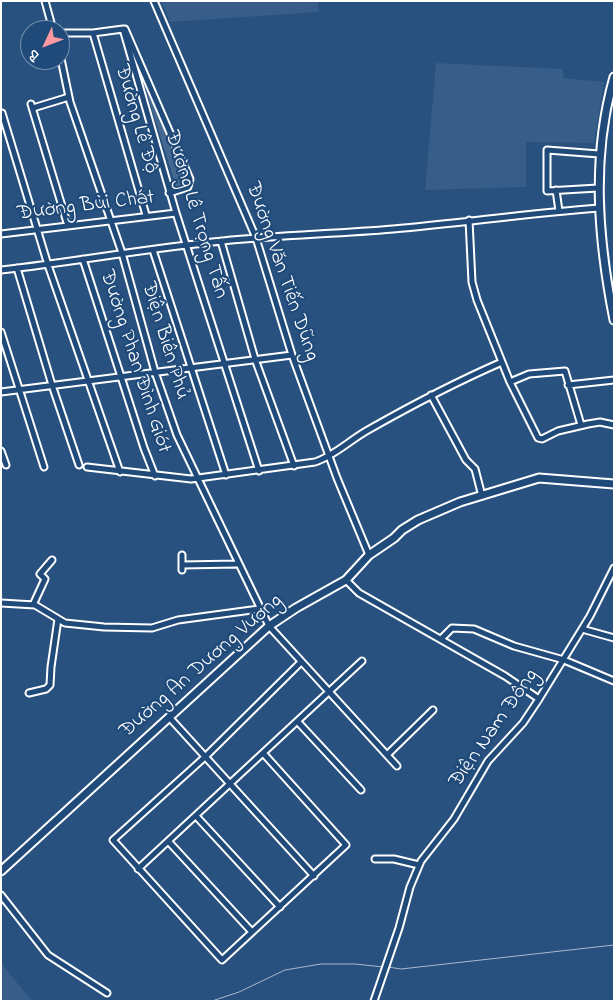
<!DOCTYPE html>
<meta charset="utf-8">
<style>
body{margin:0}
#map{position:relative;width:615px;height:1002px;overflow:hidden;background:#28517f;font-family:"Indie Flower",sans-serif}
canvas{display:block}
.frame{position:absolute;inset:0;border:2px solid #fff;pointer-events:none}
.north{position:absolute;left:20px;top:20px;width:50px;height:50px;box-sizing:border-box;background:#1f4a7a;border:1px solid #7992af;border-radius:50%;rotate:227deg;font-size:14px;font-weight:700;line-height:20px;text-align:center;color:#fff}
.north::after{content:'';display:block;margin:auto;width:18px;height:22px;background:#ff9aa2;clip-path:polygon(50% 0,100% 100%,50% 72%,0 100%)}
</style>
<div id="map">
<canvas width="615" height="1002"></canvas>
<div class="frame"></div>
<div class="north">B</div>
</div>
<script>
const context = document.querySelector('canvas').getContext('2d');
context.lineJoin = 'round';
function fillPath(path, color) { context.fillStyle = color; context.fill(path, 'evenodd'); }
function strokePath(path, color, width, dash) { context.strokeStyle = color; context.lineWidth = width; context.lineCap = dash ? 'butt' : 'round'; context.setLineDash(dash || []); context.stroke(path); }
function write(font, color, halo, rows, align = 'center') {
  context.font = font + ' "Indie Flower",sans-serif'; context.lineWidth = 4.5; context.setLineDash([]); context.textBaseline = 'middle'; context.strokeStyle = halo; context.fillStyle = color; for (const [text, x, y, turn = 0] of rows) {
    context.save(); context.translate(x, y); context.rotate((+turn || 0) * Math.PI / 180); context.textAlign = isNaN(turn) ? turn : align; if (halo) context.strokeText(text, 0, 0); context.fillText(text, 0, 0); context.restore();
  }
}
const built = new Path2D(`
 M161,1H318L319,12L170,22Z
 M436,63L563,69V78L604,82L594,143L526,142V187L425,190Z
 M1,963L32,1001H1Z`);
const green = new Path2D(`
 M136,59L190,181L176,186Z`);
const stream = new Path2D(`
 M388,967L401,969L614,945
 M212,1001L239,992L285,970L321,964H355L384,967`);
const minor = new Path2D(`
 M45,1L53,30
 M154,1L256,238L292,355L337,478L369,555
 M123,29L176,213L259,471
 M125,29L190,179L188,187L169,193
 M60,33H93L123,29
 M93,33L146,215
 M60,54L70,102L122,253L155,372L177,435L269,626L397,766
 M31,104L68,226
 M33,108L69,97
 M2,113L48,265L120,472
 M598,188L547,191V150L599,154
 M556,190L559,211
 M469,220L472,282L477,300L510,382L538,438L542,439L558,431L588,424L600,422L614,425
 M1,234L176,213
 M221,241L255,359L294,466
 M153,250L226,475
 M83,259L144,448L155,476
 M17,268L52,385L79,465
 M1,270C75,262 148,248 223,241C279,235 336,234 393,229C462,223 530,213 600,208
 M1,332L44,467
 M510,382L529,374L565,371L581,425
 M568,385L614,380
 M1,392L292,355
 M431,395L466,460L475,469L482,496
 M1,451L6,465
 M87,467L191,479L315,462C334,456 350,440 368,430C412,405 456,382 502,362
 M182,555V570
 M182,565L237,564
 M346,580L359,593L505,676L539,699
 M1,603L35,605L65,623L104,627L152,628L178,620L259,609
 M33,605L45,579L40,574L52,560
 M582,629L614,638
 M441,639L452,628L474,629L514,646L564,660L614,681
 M29,693L46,689L50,685L51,667L58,619
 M169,717L314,876
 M298,722L361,790
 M263,753L346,845L222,960L113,840L205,757L301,662
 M387,755L433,710
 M196,816L280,907
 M169,842L252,932
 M375,859H394L419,865
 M138,869L362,661
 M1,895L48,955L107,993
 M374,1001L399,928L410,887L421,861L454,819L488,761L523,723L539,699L590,616L614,568`);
const secondary = new Path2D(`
 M614,77C591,158 598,239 614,320
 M1,871L269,626L296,608L346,580L369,555L394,538L402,530L418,520L460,502L539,478L614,484`);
const streetNames = [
 ["Đường Lê Độ",135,119,74],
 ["Đường Bùi Chát",86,207,-7],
 ["Đường Lê Trọng Tấn",195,215,73],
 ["Đường Văn Tiến Dũng",281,272,71],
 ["Điện Biên Phủ",164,341,73],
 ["Đường Phan Đình Giót",134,362,72],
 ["Đường An Dương Vương",202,667,-41],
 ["Điện Nam Đông",495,729,-55]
];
fillPath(built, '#375d88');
fillPath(green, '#446890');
strokePath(stream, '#aabbcd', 1);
strokePath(minor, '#fff', 9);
strokePath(secondary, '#fff', 11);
strokePath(minor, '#1f4a7a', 5);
strokePath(secondary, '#1f4a7a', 7);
write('21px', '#fff', '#1f4a7a', streetNames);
</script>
